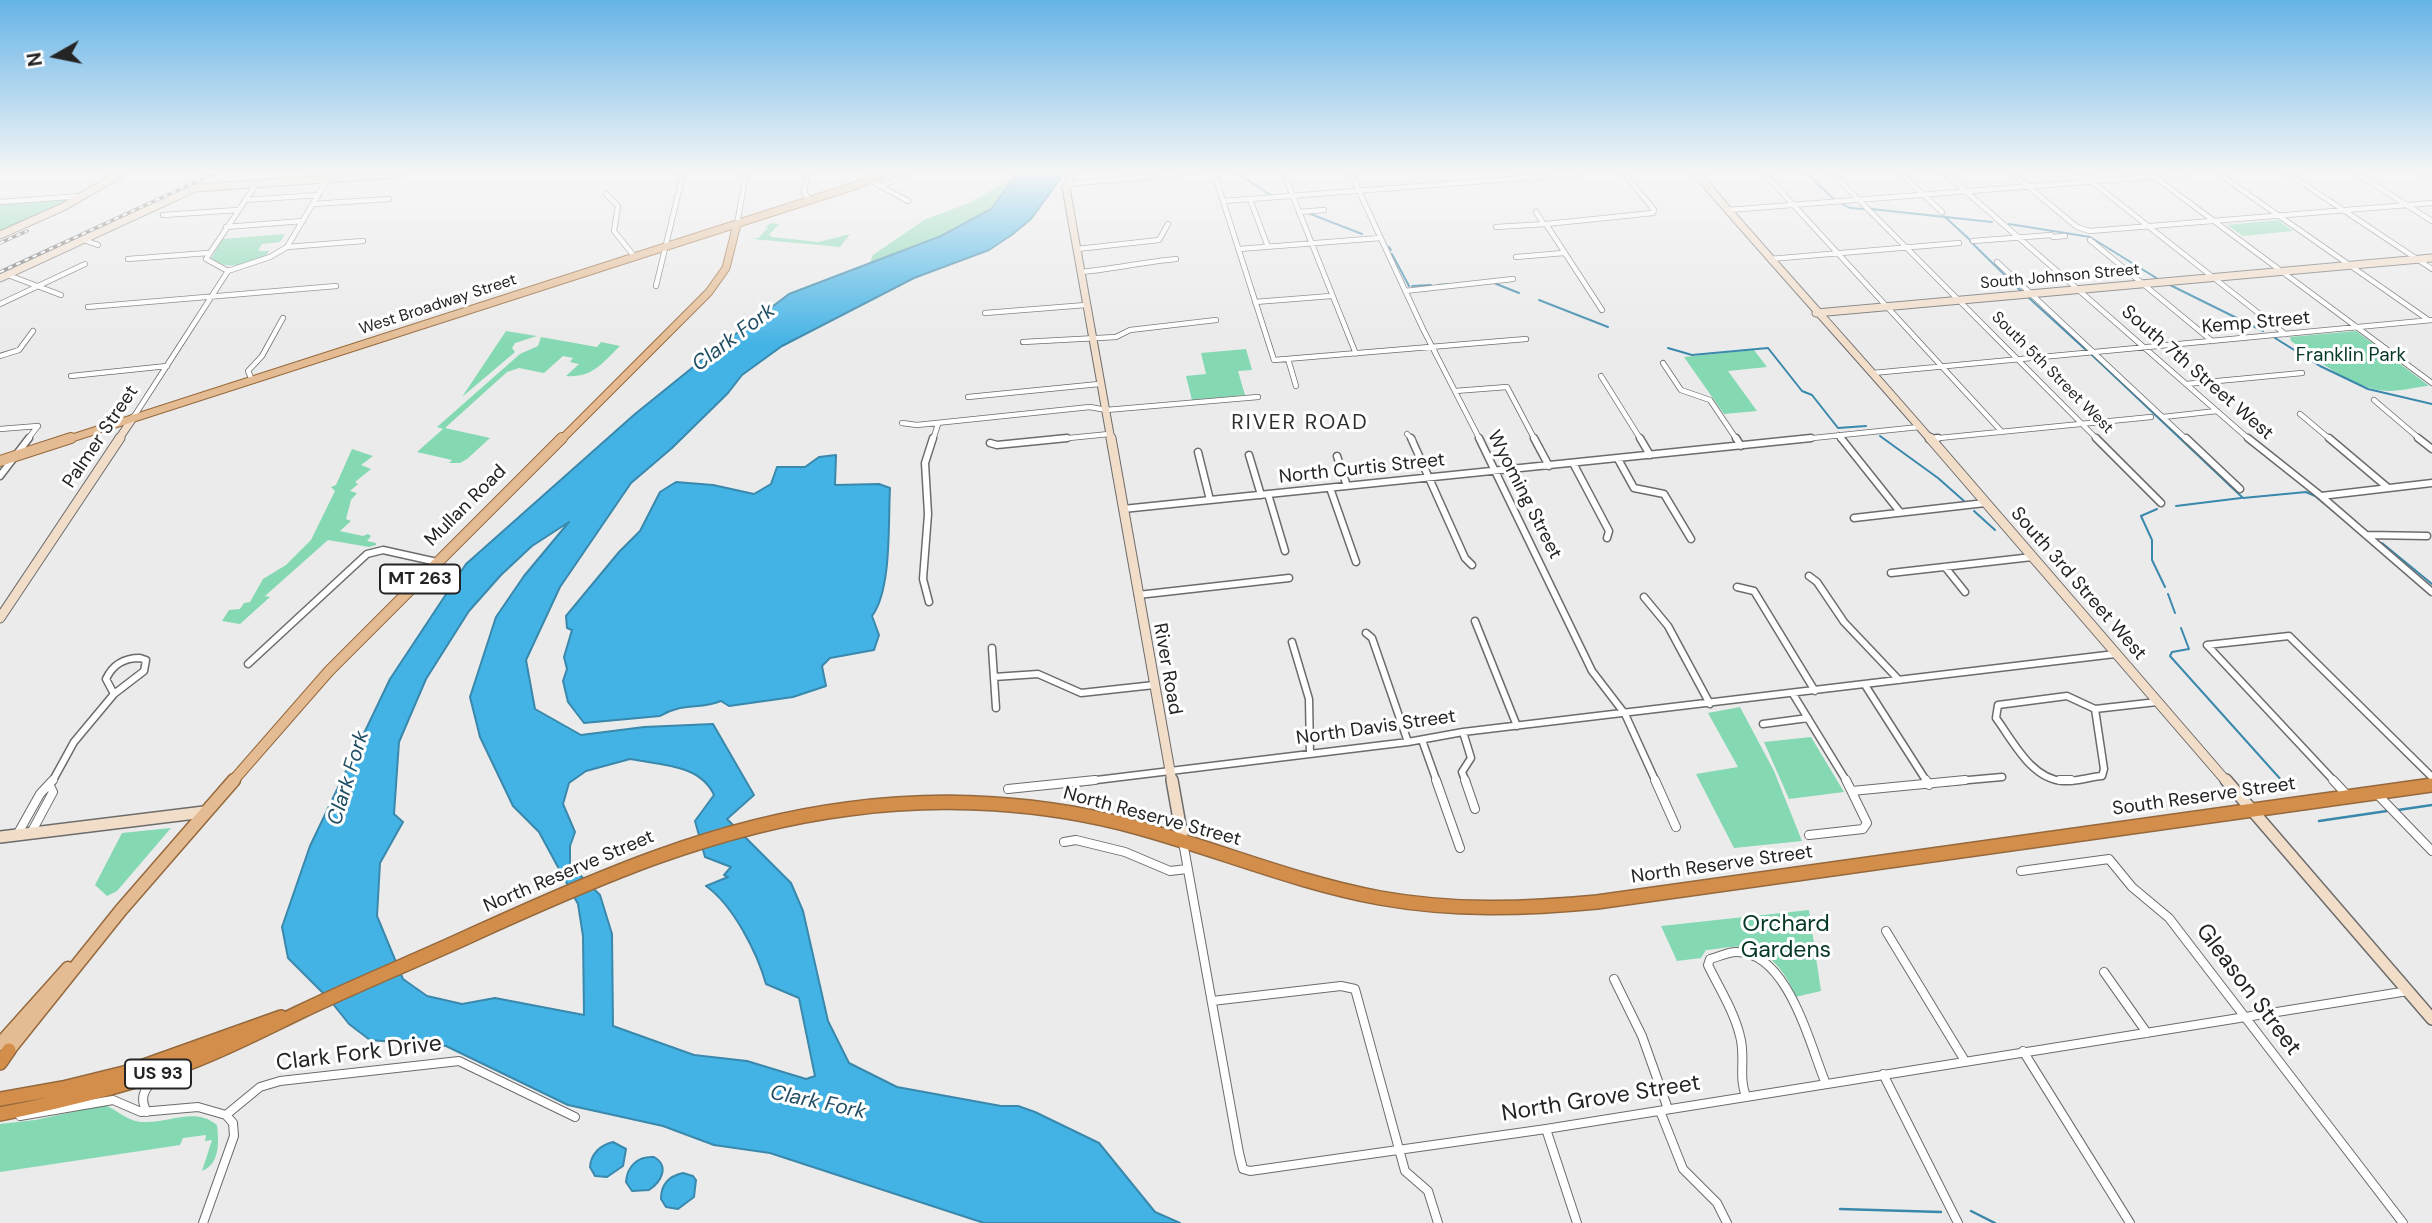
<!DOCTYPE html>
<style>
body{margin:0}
#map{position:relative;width:2432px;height:1223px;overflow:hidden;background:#ebebec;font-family:"DM Sans",sans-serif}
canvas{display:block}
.north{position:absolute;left:21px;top:21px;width:70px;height:70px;-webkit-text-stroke:5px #fff;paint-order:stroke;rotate:261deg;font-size:19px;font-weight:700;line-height:28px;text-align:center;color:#242424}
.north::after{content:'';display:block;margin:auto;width:24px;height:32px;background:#242424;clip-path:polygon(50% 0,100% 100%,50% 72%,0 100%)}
</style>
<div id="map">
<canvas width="2432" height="1223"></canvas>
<div class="north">N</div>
</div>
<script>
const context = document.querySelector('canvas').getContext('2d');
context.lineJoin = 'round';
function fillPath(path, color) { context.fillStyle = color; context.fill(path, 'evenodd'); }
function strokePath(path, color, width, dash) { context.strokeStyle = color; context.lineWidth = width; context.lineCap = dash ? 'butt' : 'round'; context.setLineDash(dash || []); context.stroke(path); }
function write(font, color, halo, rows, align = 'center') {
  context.font = font + ' "DM Sans",sans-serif'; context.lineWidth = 6; context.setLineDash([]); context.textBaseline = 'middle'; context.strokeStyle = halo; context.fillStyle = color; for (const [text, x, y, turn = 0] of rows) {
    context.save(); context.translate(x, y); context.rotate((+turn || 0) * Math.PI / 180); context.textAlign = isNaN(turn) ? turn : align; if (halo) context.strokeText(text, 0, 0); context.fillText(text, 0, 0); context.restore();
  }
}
const green = new Path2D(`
 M1016,176L991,209L941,236L870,262L873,255L924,220L971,202Z
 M72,199L74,200L0,233V203Z
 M2278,220L2293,231L2243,236L2227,225Z
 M771,223L779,224L769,235L772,237L819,242L850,234L840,247L752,239L758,238L768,228L765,227Z
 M285,234L280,242L262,244L258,251H269L265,257C245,264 230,271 211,259L222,239Z
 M506,331L537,336L515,343L512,348L515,352L462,397Z
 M2356,331L2428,385V386C2415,387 2402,391 2389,391C2354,390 2318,361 2291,341L2290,337Z
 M541,337L597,347L601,342L620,346C602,363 593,378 566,376L579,364L570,362L573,358L563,356L544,373L519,368L507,372L445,428L490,438L467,459L460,463H449L452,460L417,452L443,429L437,427L520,354L538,346Z
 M1246,349L1252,370L1238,371L1245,395L1192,400L1186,376L1206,374L1201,353Z
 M1754,350L1767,367L1728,371L1757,411L1724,414L1684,357Z
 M352,449L373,456L361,465L371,469L355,482L358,484L350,491L357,493L351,500L346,519L351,521L340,531L363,536L368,534L371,536L367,541L376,543V545L369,547L328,540L265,596L270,597L240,624L222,621L229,610L240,609L244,603L250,602L263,579L286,565L311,540L335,491L331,487L336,485Z
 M1740,707L1774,771L1802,841L1734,848L1696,774L1738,767L1708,713Z
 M1811,737L1844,792L1789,799L1764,742Z
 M171,828L117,891L107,896L95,885L122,833Z
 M1809,910L1821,991L1795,997C1790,977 1768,949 1746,947C1734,945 1719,949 1706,950L1701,958L1677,961L1661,926Z
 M105,1105C119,1111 129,1123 146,1122C171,1122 196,1107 217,1125C219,1142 220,1164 202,1171L212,1140L205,1141L206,1135L183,1138L180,1145L0,1172V1124L35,1120Z`);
const water = new Path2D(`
 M1017,174H1064L1031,219L1013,234L989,250L914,278L782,346L742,375L728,393L672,448L631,483L560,587L526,660L535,709L581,735L644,727L713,724L754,795L727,819L791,883L803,911L828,1021L849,1063L897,1087L1001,1106H1018L1035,1112L1099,1143L1155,1212L1180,1223H984L770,1153L714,1145L663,1126L568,1105L446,1046L370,1040L349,1024L329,999L288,958L282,927L310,846L390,679L466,564L635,414L713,351L789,294L941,236L991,209ZM569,522L524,576L496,617L470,697L480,737L513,806L539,832L578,904L583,936L584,1015L495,998L462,1004L427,996L403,979L377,916L380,863L403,822L394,814L399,742L426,679L469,611L501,575L532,546ZM630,759C660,765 700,764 714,795L695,821L705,857L731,867L724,875L728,877L706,886C733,905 757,952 766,984L799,998L815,1076L806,1079L747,1061L694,1055L613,1026L612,934L600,895L570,865V846L575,832L563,804L569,783L586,771Z
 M836,455L835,485L879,484L890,488C888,523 892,589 872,616L879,635L874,650L830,658L822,666L826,686L793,697L729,706L721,701C700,710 683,702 660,716L584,723L568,702L563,681L567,669L564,657L572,630L567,628L566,616L619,552L640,531L660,492L676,482L713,485L754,494L771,484L777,467H805L819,457Z
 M613,1142L626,1149L623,1166L607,1177L595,1176L590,1167C591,1154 600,1145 613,1142Z
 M654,1157C670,1166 661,1182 649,1190L632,1191L626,1182C627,1166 638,1156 654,1157Z
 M683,1173L693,1176L696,1180L694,1197L678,1209L666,1207L661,1199C661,1185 669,1176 683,1173Z`);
const streamFar1 = new Path2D(`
 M1239,174L1272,196
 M1807,174L1834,199
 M1180,175L1193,174
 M1841,203L1850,208L1863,209
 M1871,209L1992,222
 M1308,213L1362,234
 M1944,216L1969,239
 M2009,224L2090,237L2158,279
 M1970,241L2021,291
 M1389,247L1391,250
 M1392,254L1409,286
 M1494,283L1519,293
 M1438,285L1451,284
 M2170,285L2263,331
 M1412,286L1431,285
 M2029,298L2085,349
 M1539,300L1608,327
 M2275,338L2320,366L2368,389L2432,404
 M1668,348L1692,355L1768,348L1802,391L1812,395L1838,428L1866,426
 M2092,355L2243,498L2306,492L2315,496L2367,539
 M1880,436L1938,478L1964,501
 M2176,506L2241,498
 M2157,509L2141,516L2152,540V560L2165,587
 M1974,511L1995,530
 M2382,543L2432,584
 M2168,594L2175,613
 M2181,628L2189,649L2172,652L2170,656L2283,782`);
const stream = new Path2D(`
 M2281,780L2288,788
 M2398,810L2432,805
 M2319,821L2387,811
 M1840,1209L1941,1212
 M1971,1211L1995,1223`);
const streetFar2 = new Path2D(`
 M807,174L804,193L810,200
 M870,174V180L908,201
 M1284,174L1356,354
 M1351,174L1423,329L1480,440
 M1765,174L2002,432
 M1833,174L2098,440
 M1901,174L1942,212
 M1946,174L2250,440
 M2013,174L2077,227L2090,231L2432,203
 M2082,174L2285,334
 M2219,174L2427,319
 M2289,174L2432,269
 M2358,174L2432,221
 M2152,175L2432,383
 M1216,179L1274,360L1526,339
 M1067,184L1178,174
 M882,186L906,174
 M606,194L618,206L614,231L634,256
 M1250,199L1268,247
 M245,200L319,195
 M1224,201L1577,174
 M0,202L81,196
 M313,204L389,199
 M1728,210L2187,174
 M1299,212L1324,210
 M1536,212L1543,223
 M163,215L238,210
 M737,224L746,174
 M1546,224L1653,213L1654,210L1625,174
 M1546,224L1602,310
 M226,227L303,221
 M1496,227L1546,224
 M2053,237L2065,236
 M84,240L98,245
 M2090,240L2212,341
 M1973,241L2051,235
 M287,247L363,241
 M1077,249L1159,240L1168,224
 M1239,249L1380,238
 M1516,257L1564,253
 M128,259L208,253
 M1770,259L1959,243
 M1997,262L2187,440
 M228,271L270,257L287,247L328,178
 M228,271L206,259L257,183
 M1081,272C1113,269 1144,262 1176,259
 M8,275L61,295
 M656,286L683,174
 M1405,291L1513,279
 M1255,302L1331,296
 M0,304L85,264
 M88,307L336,286
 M985,313L1086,305
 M1023,342L1116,337L1130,330L1216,320
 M0,356L19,350L33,331
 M1288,359L1296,386
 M1663,363L1681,390L1710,400L1737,440
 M1873,373L2432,320
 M71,376L167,366
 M1601,376L1641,440
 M252,380L248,371L262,356L283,318
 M2186,384L2302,373
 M1455,391L1507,387L1535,440
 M968,397L1099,384
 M2374,400L2421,440
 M2300,414L2331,440
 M2163,417L2217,411
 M133,418L228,271
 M902,423L917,425L1090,407L1106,410L1258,397
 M0,429L38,426
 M1407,434L1413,440
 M1838,435L1842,440
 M1929,439L2151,417
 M27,440L38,426
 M933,440L938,424
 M1049,440L1109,434
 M1794,440L1919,427`);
const streetFar1 = new Path2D(`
 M1411,438L1465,558L1472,565
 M1479,438L1592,671L1625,714L1656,782
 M1534,438L1549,466
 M1640,438L1650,455
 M1736,438L1741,446
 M1841,438L1900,512
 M2096,438L2161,503
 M2186,438L2240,489
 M2248,438L2321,496L2432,592
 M2329,438L2387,487
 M2418,438L2432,449
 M1929,439L1938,438
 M990,443L997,445L1067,438
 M1198,452L1210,500
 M1249,455L1261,495
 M1337,456L1347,486
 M1618,459L1634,488L1664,494L1691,539
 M1573,463L1609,531L1607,538
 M0,476L29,438
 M1330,488L1356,562
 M1268,494L1285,551
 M2321,496L2432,483
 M1123,509L1811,438
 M1854,518L1985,503
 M2366,535L2427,536
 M1945,567L1965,592
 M1891,573L2032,557
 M1809,576L1817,582L1844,622L1899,680
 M1737,587L1754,591L1815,691
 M1138,595L1289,578
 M1644,597L1668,626L1710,704
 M929,602L923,579L928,514L925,463L933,438
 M1475,621L1517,726
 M1366,633L1372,638L1408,742
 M1292,642L1309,699L1310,754
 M992,648L996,708
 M140,658L146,660L144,671L114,694L106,679C113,664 124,658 140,658Z
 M248,664L367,554L383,550L437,562
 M994,677L1038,674L1081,693L1154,685
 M1865,685L1927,782
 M1793,694L1847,782
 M2067,696L2095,709L2104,769L2102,776C2089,777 2076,782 2063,781C2031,779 2013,741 1996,718L1998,705Z
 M2095,709L2157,702
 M1763,724L1808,718
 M1463,732L1471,758L1462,772L1466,782
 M1422,740L1437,782
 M52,782L74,742L114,694
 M1080,782L1408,742L1463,732L2115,654
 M1946,782L2002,777
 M2335,782L2207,645L2289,636L2432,777`);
const street = new Path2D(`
 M1436,780L1460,848
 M1465,780L1475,809
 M1655,780L1676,827
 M1926,780L1929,785
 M2060,780H2071
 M2333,780L2347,795
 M1008,789L1095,780
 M1852,791L1965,780
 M2377,794L2432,851
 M31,833L53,792L50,786
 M17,835L40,794L53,780
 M1809,835L1863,829L1867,823L1846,780
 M1064,842L1076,840L1125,852L1170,871L1187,869
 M1183,842L1239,1153L1243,1169L1250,1171L1546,1129L2408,991
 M2021,871L2109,859L2132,887L2169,918L2403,1223
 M1886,931L1965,1061
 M2104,972L2147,1033
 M1614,979L1642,1036L1668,1109
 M1212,1001L1341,986L1355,989L1405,1171L1428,1191L1438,1223
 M2023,1051L2130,1223
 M1883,1074L1958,1223
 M1746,1096C1738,1077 1746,1057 1740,1036C1734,1011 1719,988 1708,965L1710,959C1718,957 1728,952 1736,952C1788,951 1810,1046 1826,1084
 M1660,1111L1683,1169L1717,1203L1727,1223
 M147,1112C139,1098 144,1089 155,1079
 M20,1116L113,1100L141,1112L198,1107L226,1115L260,1087L280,1081L459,1061L575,1117
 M1546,1129L1577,1223
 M203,1223L234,1136L233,1123L226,1115`);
const secondaryFar2 = new Path2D(`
 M1072,174L1066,188L1111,440
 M1697,174C1774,264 1854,351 1931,440
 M2426,174L2432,177
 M0,235L63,207L120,174
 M0,278L195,188L397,174
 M1816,313L2432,258
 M118,440L133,418`);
const secondaryFar1 = new Path2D(`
 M1111,438L1172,782
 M1930,438L2227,782
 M0,618L120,438`);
const secondary = new Path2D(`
 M1172,780L1183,842
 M2226,780L2432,1019
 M0,837L204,812`);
const primaryFar2 = new Path2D(`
 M66,440L854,186L884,174
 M561,440L709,292L726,268L737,224`);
const primaryFar1 = new Path2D(`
 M0,461L71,438
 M232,782L329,671L562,438`);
const primary = new Path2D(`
 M0,1044L68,968
 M5,1055L121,910L234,780`);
const highway = new Path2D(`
 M0,1063L9,1050
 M0,1099L63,1088L124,1073L281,1017
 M0,1114C66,1101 131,1085 194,1061C230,1047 265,1029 300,1012C358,984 418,960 476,933C597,878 715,826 848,809C944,796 1045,802 1139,828C1219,850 1298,883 1380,898C1452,911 1524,909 1597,902L2432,785`);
const rail = new Path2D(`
 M0,243L27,231
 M0,272L213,174`);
const farStreetnames = [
 ["South Johnson Street",2060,277,-5],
 ["West Broadway Street",438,305,-18],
 ["South 5th Street West",2052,373,45]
];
const shields = [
 [420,579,80],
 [158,1074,66]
];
const shieldNames = [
 ["MT 263",420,579],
 ["US 93",158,1074]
];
const streetNames = [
 ["Kemp Street",2256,323,-5],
 ["South 7th Street West",2197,373,41],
 ["Palmer Street",101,437,-56],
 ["North Curtis Street",1362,469,-6],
 ["Wyoming Street",1524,495,63],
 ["Mullan Road",466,506,-45],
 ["South 3rd Street West",2078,584,49],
 ["River Road",1167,669,80],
 ["North Davis Street",1376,728,-8],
 ["South Reserve Street",2204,797,-8],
 ["North Reserve Street",1152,817,15],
 ["North Reserve Street",1722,865,-8],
 ["North Reserve Street",569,872,-23]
];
const parkNames = [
 ["Franklin Park",2351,356]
];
const waterNames = [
 ["Clark Fork",734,338,-37],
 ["Clark Fork",349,778,-73],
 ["Clark Fork",818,1103,12]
];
const neighbourhoodNames = [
 ["RIVER ROAD",1300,423]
];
const nearParknames = [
 ["Orchard",1786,925],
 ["Gardens",1786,951]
];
const nearStreetnames = [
 ["Gleason Street",2248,990,53],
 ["Clark Fork Drive",359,1054,-7],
 ["North Grove Street",1601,1099,-9]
];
fillPath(green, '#84d8b2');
fillPath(water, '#43b3e5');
strokePath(water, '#3a88ab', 2);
strokePath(streamFar1, '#3a88ab', 2);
strokePath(stream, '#3a88ab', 2.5);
strokePath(streetFar2, '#6c6c6d', 6);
strokePath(streetFar1, '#6c6c6d', 9);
strokePath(street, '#6c6c6d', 10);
strokePath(secondaryFar2, '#6c6c6d', 9);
strokePath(secondaryFar1, '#6c6c6d', 11);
strokePath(secondary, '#6c6c6d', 14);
strokePath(primaryFar2, '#95693d', 9);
strokePath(primaryFar1, '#95693d', 12);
strokePath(primary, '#95693d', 15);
strokePath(highway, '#95693d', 16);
strokePath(streetFar2, '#fff', 4.5);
strokePath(streetFar1, '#fff', 6);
strokePath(street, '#fff', 8);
strokePath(secondaryFar2, '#f2ddc9', 7);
strokePath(secondaryFar1, '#f2ddc9', 9);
strokePath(secondary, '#f2ddc9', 11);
strokePath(primaryFar2, '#e4bb92', 7);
strokePath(primaryFar1, '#e4bb92', 10);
strokePath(primary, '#e4bb92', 12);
strokePath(highway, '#d28e4a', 13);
strokePath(rail, '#6a6a6b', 3.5);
strokePath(rail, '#fff', 2, [4.5]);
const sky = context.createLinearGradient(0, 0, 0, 345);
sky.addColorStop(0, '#66b4e7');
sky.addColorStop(0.5, '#f6f6f6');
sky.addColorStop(1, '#f6f6f600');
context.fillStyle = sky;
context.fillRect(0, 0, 2432, 345);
write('16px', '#242424', '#fff', farStreetnames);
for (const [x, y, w] of shields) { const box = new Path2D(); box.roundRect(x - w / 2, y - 14.5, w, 29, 5); context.fillStyle = '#fff'; context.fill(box); strokePath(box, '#242424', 2); }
write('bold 18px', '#242424', null, shieldNames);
write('19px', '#242424', '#fff', streetNames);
write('19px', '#043725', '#fff', parkNames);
write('italic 21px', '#235066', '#fff', waterNames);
context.letterSpacing = '2px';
write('21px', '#2f2f30', '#fff', neighbourhoodNames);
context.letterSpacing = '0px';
write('23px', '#043725', '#fff', nearParknames);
write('23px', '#242424', '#fff', nearStreetnames);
</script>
